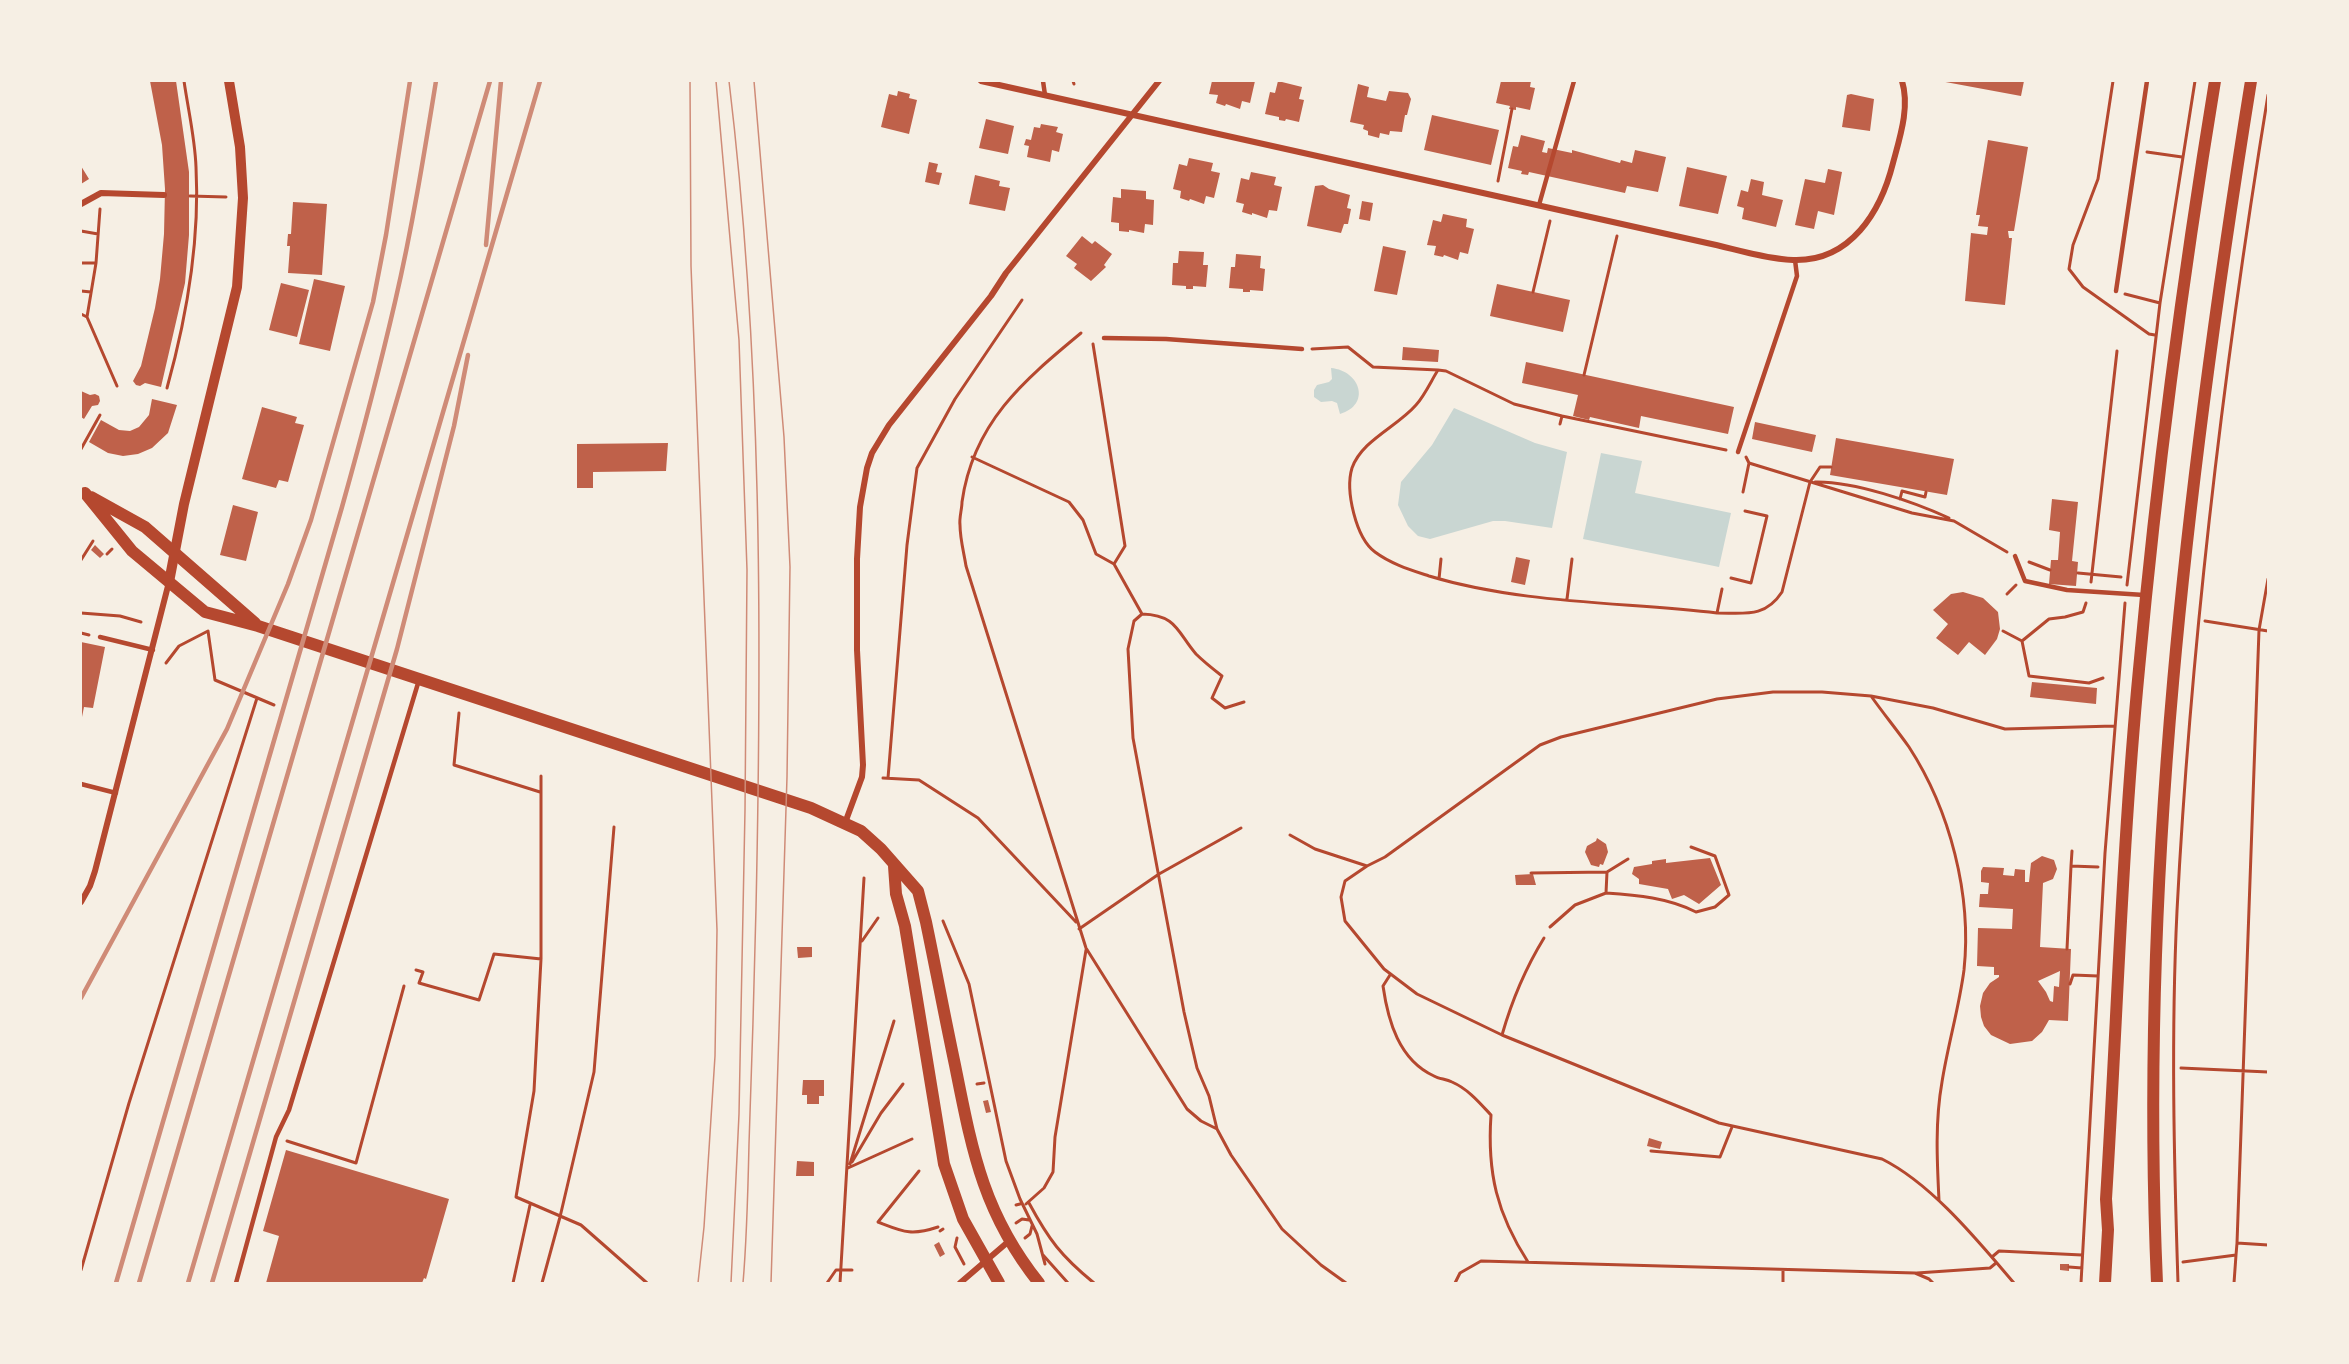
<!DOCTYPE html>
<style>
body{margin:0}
#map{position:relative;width:2349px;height:1364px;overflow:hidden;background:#f6efe4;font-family:"Nunito Sans",sans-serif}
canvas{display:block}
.frame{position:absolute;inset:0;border:82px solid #f6efe4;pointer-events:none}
</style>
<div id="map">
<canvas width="2349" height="1364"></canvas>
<div class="frame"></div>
</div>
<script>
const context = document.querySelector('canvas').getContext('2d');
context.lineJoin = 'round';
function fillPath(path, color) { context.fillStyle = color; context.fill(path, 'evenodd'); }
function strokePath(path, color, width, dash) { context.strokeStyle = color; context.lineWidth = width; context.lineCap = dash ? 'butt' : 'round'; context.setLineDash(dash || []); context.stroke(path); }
const water = new Path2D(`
 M1331,368C1361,371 1371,405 1340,414L1337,403L1332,401L1321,402L1314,397V390L1317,385L1329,382L1332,379Z
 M1454,408L1535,443L1567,452L1552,528L1505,521H1493L1430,539L1418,536L1408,526L1398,505L1401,482L1432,445Z
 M1601,453L1642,461L1635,493L1731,513L1719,567L1583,539Z`);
const building = new Path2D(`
 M150,81H176L189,172V235L185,283L161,387L145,383L140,386L136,385L133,381L141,366L155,308L160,279L164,234L165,189L162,145Z
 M1212,81H1255L1250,103L1242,101L1240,109L1226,104L1225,106L1216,103L1218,95L1209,94Z
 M1278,81L1302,87L1299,99L1304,100L1299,122L1286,119L1285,121L1279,120V117L1265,114L1270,92L1275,93Z
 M1501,81H1531L1530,87L1535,88L1530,110L1516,107V110L1509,109L1510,106L1496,103Z
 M1940,81H2024L2021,96Z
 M1358,84L1369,87L1367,97L1386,101L1389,91L1408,93L1411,99L1407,115H1405L1402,132L1390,131L1389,135L1380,133L1379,138L1368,135V131L1363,129L1364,125L1350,122Z
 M898,91L910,94L909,98L917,100L909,134L881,127L889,94L897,96Z
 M1851,94L1874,99L1870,131L1842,127L1847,95Z
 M1432,115L1499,130L1491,165L1424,150Z
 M986,119L1014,126L1008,154L979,148Z
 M1041,124L1058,127L1056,132L1063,134L1059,152L1052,150L1050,162L1027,157L1029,146L1024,145L1026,139L1031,140L1034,127L1040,128Z
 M1521,135L1545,141L1542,152L1547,153L1548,148L1572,153V150L1620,163L1621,160L1632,163L1635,150L1666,157L1658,192L1627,186L1625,193L1529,172L1528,175L1521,174L1522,171L1508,168L1513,146L1518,147Z
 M1988,140L2028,147L2014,231H2008L2009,238H2012L2005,305L1965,301L1971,233L1987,235L1988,227L1978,226L1980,215H1976Z
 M1189,158L1213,163L1211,171L1220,173L1214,198L1206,196L1204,204L1190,199L1189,201L1180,198L1181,191L1173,189L1179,164L1187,166Z
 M929,162L938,164L936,172L942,173L939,185L925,182Z
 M81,166L89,179L81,184Z
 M1687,167L1727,176L1718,214L1679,206Z
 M1828,169L1842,172L1834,215L1818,211L1814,229L1795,225L1805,179L1825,183Z
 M1251,172L1276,177L1274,185L1282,187L1277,211L1269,210L1267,218L1252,213V215L1242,212L1244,204L1236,202L1241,178L1249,180Z
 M975,175L1000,181L999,186L1010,188L1005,211L969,204Z
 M1751,179L1764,182L1762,195L1783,200L1776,227L1742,219L1744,208L1737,206L1741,190L1748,192Z
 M1323,185L1329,189L1350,195L1347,208L1351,209L1348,224H1344L1341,233L1307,226L1315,186Z
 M1121,189L1146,191V199L1154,200L1153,225L1145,224L1144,233L1129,230V232L1119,231V223L1111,222L1113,197L1121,198Z
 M1362,201L1373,203L1370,221L1359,219Z
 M293,202L327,204L322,275L288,273L290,246H287L288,234H291Z
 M1443,214L1467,219L1466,227L1474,229L1468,254L1460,252L1458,260L1444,255L1443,257L1434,255L1436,246L1427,245L1433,220L1441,222Z
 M1082,236L1092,244L1095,241L1112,254L1104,265L1106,267L1091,281L1074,268L1077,264L1066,256Z
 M1383,246L1406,251L1397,295L1374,291Z
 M1179,251L1204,252L1203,265H1208L1206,287L1193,286V289H1186V286L1172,285L1173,263H1178Z
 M1236,254L1261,256L1260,268L1265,269L1263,291L1250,290V292H1243V289L1229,288L1231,267H1235Z
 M314,279L345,286L330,351L299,344Z
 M281,283L309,290L297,337L269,330Z
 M1497,284L1570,300L1563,332L1490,316Z
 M1403,347L1439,350L1438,362L1402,360Z
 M1526,362L1734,407L1728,434L1641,416L1639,428L1590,417L1589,420L1573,416L1578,395L1522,383Z
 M81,391L90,395L95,394L99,396L100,401L98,405L92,406L84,419L81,417Z
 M152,399L177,405L168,433L152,448L138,454L123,456L108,453L89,442L101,420L119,430L130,431L139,427L149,415Z
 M262,407L297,417L295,423L304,425L288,482L279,480L276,488L242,479Z
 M1755,422L1816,435L1812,452L1752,439Z
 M1836,438L1954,459L1947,495L1830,475Z
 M668,443L666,471L593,472V488H577V444Z
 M2052,499L2078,502L2072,561L2078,562L2076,586L2049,584L2051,560H2058L2060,532L2049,530Z
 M233,505L258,512L246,561L220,555Z
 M95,545L104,554L100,558L91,550Z
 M1516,557L1530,560L1525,585L1511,582Z
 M1963,592L1983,598L1998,612L2000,629L1997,639L1985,655L1969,642L1958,655L1936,638L1948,624L1933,610L1951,594Z
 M81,642L105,647L93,708L84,707L82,717Z
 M2032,682L2097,688L2096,704L2030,697Z
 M1597,838L1606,844L1608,852L1603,865L1600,864L1599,867L1591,865L1585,852L1587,846L1596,841Z
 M2042,856L2054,860L2057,869L2053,879L2043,883L2040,947L2071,949L2068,1021L2049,1020L2042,1032L2032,1041L2010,1044L1991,1035L1984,1026L1981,1017L1980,1006L1983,993L1990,983L1999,977V975H1994V967L1977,966L1978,928L2012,929L2013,909L1979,907L1980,894H1988L1989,883L1981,882V871L1983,867L2004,868L2003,875L2014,876L2015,869L2025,870V882H2029L2031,863ZM2060,971L2059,987L2054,986L2053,1002L2050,1001L2046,992L2038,981Z
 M1710,858L1721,885L1699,904L1684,895L1672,899L1668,889L1639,884V879L1632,874L1634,867L1652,864V861L1666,859V863Z
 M1533,874L1536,885H1516L1515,875Z
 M797,947H812V957L798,958Z
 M803,1080H824V1096H819V1104H807V1095H802Z
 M988,1100L991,1112L986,1113L983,1101Z
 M1649,1138L1662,1142L1660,1149L1647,1146Z
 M286,1150L449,1199L426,1279L424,1278L422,1283H266L279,1236L263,1231Z
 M797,1161L814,1162V1176H796Z
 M939,1242L945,1254L940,1257L934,1245Z
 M2060,1264H2069V1271L2060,1270Z`);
const path = new Path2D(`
 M1073,81L1074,84
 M2113,81L2098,179L2073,245L2069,269L2083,287L2149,334L2155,335
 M2147,152L2182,157
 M1498,181L1512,109
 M190,196L226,197
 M81,231L98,234
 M81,263H96
 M81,291L91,292
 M1533,292L1550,221
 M2125,294L2160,303
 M81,314L87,317L117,386
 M87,317L96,263L100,209
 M1081,333C1023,381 973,423 962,502C962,509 959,518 960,525C960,539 964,553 966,566L1086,948L1187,1109L1201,1121L1217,1129L1231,1155L1282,1229L1321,1265L1346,1283
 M1093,344L1125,546L1114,564
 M1312,349L1348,347L1373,367L1438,370
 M1584,375L1617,236
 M167,388C187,316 200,242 196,167C195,138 188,109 184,81
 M1560,424L1562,416
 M81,449L100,415
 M1726,450L1562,416L1514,404L1446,371L1438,370C1431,381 1425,395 1416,405C1397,427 1362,440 1352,468C1345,491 1356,538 1375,552C1391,564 1411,570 1429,576C1522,604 1622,602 1717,613C1745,613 1765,618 1782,592L1810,482L1820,467H1831
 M972,457L1069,502L1083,520L1096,554L1114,564L1142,614
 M1746,457L1749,463L1912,513L1954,521L2007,552
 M1815,482C1854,481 1914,502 1949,518
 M1743,492L1749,463
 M1900,499L1902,491L1925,497L1926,492
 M107,554L112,549
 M81,560L93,541
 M2029,562L2050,570
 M2078,573L2121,577
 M1731,578L1751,583L1767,516L1745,511
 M1439,579L1441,559
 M2091,582L2117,351
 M2127,585L2160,303L2195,81
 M2007,594L2016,585
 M1567,599L1572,559
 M2086,603L2083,612L2065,617L2049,619L2022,641L2029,676L2089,683L2103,678
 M81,613L120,616L141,622
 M1717,613L1722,589
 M2205,621L2268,631
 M2003,631L2022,641
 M81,633L89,635
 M166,663L179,646L208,631L215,680L274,705
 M1871,696C1883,713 1897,730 1909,747C1950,810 1972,895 1964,970C1959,1008 1948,1044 1942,1082C1935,1121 1937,1161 1939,1200
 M459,713L454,765L540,792
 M541,776V959L534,1091L516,1197L581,1225L647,1283
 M883,778L919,780L978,818L1076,922
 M888,778L907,545L917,468L955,399L1022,300
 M1290,835L1315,849L1367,866L1385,857L1540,745L1561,737L1717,699L1773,692H1822L1871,696L1933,708L2005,729L2114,726
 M1628,859L1607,872L1606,893C1637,895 1669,898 1696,912L1715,907L1729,895L1715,856L1691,847
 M1367,866L1345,881L1341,897L1345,921L1384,969L1417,994L1502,1035L1719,1123L1882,1159C1932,1184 1978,1241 2014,1283
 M2071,866L2072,851
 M1531,873L1607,872
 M943,921L969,984L1006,1161L1020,1199L1037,1234L1045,1264
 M1550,927L1575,905L1606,893
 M1079,929L1159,874L1241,828
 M862,941L878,918
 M2067,949L2071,866L2098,867
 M416,970L423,972L419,983L479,1000L494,954L541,959
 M1390,975L1383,986C1388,1021 1399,1060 1434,1076C1439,1079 1446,1079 1452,1082C1468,1089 1479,1102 1491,1115C1487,1173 1497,1214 1528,1262
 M2070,984L2073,975L2098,976
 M1502,1035C1512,1000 1525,969 1544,938
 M2181,1068L2268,1072
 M977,1084L984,1083
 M1217,1129L1209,1096L1197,1068L1184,1012L1133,738L1128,649L1134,621L1142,614C1177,615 1177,632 1196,654C1204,662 1213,669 1222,676L1212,698L1225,708L1244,702
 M287,1141L356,1163L404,986
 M1651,1151L1720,1157L1732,1127
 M852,1162L881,1113L903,1084
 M850,1164L894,1021
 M848,1168L912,1139
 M919,1171L878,1222C904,1232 911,1236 938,1227
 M1029,1203C1049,1240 1061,1256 1094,1283
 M1026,1204L1044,1188L1053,1172L1055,1137L1086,950
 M1016,1205L1020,1204
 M1016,1223L1022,1219L1029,1220
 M940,1231L943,1229
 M957,1238L955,1247L964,1264
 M1025,1238L1030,1234L1032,1226
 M2237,1243L2259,630L2268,579
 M1043,1255L1068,1283
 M1992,1257L1999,1251L2082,1255
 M2183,1262L2236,1255L2237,1243L2268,1245
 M2069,1267L2082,1268
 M81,1270L129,1103L257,698
 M1783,1270V1283
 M1917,1273L1990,1268L1996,1263
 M513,1283L530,1205
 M542,1283L560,1217L594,1072L614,827
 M827,1283L836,1270H852
 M840,1283L864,878
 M1455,1283L1460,1273L1481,1261L1915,1273L1929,1279L1933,1283
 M2081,1283L2105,853L2125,603
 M2178,1283C2174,1160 2171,1035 2177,911C2191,638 2224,365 2268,95
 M2234,1283L2236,1255`);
const service = new Path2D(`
 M1043,81L1045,95
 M1539,205L1574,81
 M2116,291L2147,81
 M1104,338L1166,339L1302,349
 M1738,452L1797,276L1795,260
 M2015,556L2025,581L2067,590L2144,595
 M100,637L153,650
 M81,784L116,793
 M236,1283L276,1137L289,1110L419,680`);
const minor = new Path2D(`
 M981,81L1707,243C1735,249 1765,259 1793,260C1851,262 1881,211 1893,163C1900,137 1910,107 1902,81
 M81,204L101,193L164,195
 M845,823L862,777L863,765L857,650V559L860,507L867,468L872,453L889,425L991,296L1006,273L1159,81
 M81,902L90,886L95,871L169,582
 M960,1283L1009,1241`);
const tertiary = new Path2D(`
 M169,582L184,504L237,287L243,198L240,147L229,81`);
const secondary = new Path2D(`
 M85,493L132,551L205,612L258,626L811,808L861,831L881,849L918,891L926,922C936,970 945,1018 955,1065C972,1150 983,1213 1039,1283
 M91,497L145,527L255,623
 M894,866L896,894L905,926L944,1164L963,1219L999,1283
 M2105,1283L2108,1230L2106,1199C2117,1023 2122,846 2139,669C2157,472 2183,276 2215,81
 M2157,1283C2139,880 2187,478 2251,81`);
const tram = new Path2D(`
 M690,81L691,266L717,930L715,1056L704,1227L698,1283
 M716,81L739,340L747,570L745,810L739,1114L731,1283
 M729,81C762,356 762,632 756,908C754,987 752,1065 749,1144C748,1190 747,1237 743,1283
 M754,81L784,437L790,567L787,777L771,1283`);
const rail = new Path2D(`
 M486,245L501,81
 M81,998L227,729L288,584L311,520L373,302L386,235L410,81
 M116,1283L342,507C361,439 379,371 395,302C412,229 424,155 436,81
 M139,1283L490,81
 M188,1283L540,81
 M212,1283L397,649L454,426L468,355`);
fillPath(water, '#c9d6d2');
fillPath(building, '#bf614a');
strokePath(path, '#b5482f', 3);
strokePath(service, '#b5482f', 4.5);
strokePath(minor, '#b5482f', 6);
strokePath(tertiary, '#b5482f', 10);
strokePath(secondary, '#b5482f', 12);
strokePath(tram, '#cf8b77', 1.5);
strokePath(rail, '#cf8b77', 4.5);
</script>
